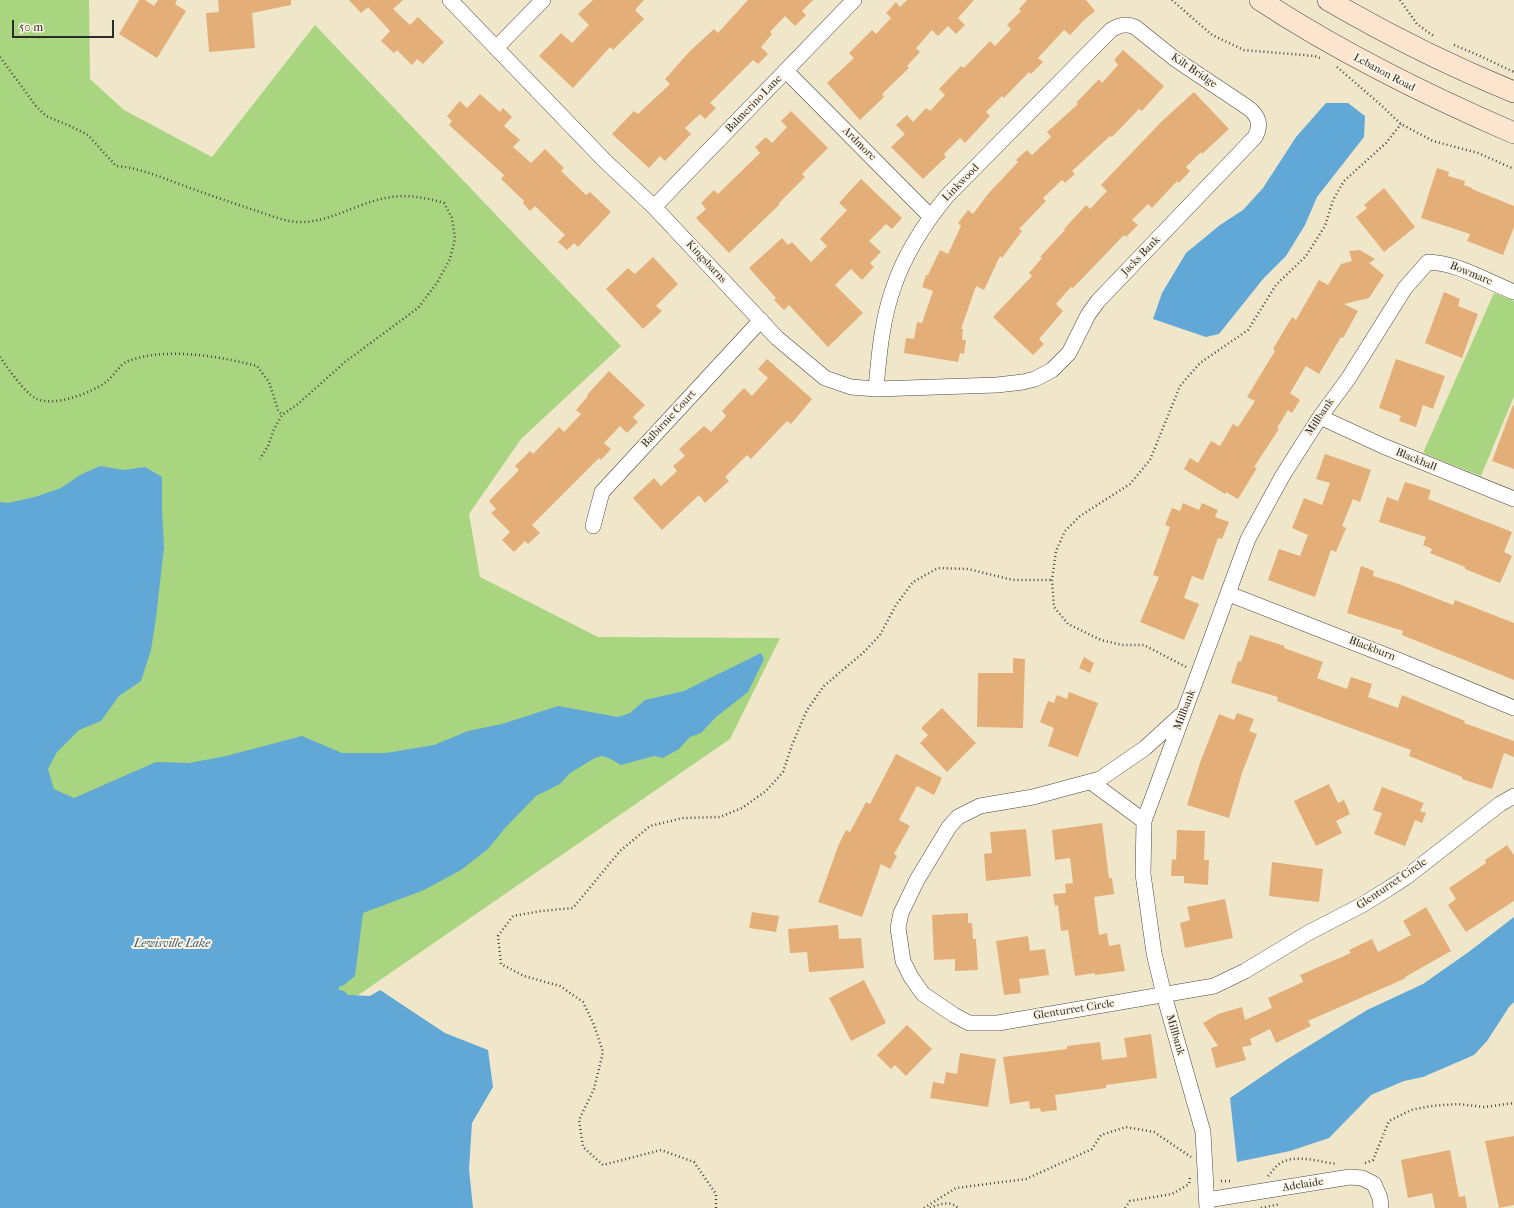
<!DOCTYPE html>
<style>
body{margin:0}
#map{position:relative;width:1514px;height:1208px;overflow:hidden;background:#f0e7cb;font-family:"IM FELL French Canon",serif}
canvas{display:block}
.scale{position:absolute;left:12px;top:20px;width:102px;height:18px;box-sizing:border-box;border:2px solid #2b2b2b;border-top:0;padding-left:5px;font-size:12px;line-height:14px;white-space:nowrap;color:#2b2b2b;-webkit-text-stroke:3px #fcf5e5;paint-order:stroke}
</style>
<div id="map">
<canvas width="1514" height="1208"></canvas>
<div class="scale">50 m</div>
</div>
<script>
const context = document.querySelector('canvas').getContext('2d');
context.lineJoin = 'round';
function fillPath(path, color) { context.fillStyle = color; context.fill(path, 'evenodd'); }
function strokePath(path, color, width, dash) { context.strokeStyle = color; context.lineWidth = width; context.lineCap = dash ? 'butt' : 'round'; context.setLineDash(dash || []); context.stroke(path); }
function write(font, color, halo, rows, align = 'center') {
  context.font = font + ' "IM FELL French Canon",serif'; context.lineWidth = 4; context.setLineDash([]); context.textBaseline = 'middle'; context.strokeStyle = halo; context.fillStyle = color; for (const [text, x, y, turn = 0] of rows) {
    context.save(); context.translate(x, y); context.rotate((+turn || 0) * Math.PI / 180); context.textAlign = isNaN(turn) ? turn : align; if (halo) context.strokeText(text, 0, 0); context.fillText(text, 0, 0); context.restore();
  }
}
const green = new Path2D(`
 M0,0H89L90,79L124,110L212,157L315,25L621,346L521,439L469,514L480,577L598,637L780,638L730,739L203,1102L0,1069Z
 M1494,293L1514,301V396L1481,476L1423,453Z`);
const water = new Path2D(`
 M1326,103H1348L1365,116L1364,137L1317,197L1305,225L1286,256L1263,279L1219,334L1206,337L1153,319L1162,293L1186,253L1220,225L1243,210L1263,188L1296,137Z
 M100,466L124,470L145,467L162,477V510L164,547L156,618L151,650L141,681L119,696L101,721L79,730L57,752L48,769L54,789L74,798L156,762L189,763L226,756L302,736L342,753H386L434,745L468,731L502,724L558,706L618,717L630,713L645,700L684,691L761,653L764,659L748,692L716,717L701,733L690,737L679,749L663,758L654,756L621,765L609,758L602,756L595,758L570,773L560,784L536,796L505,828L488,849L461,870L424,890L363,913L355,976L344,985L339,987V990L344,991L348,995L370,996L380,990L445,1033L488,1050L493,1087L472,1123L469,1169L473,1208H0V502L8,503L35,497L61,488L80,475Z
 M1514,917V1002L1509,1007L1487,1041L1474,1055L1423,1077L1404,1081L1371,1095L1329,1138L1290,1151L1237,1162L1230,1098L1286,1060L1367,1010L1423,984L1470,951Z`);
const building = new Path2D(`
 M139,0H145L154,6L158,0H177L175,4L186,11L157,58L119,34Z
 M218,0H291V5L252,13L255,48L209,52L206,13L219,12Z
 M349,0H403L393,9L410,25L418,17L444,42L423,64L417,59L412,65L397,50L394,53L381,41L390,31L368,7L361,13Z
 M593,0H644L635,10L644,19L613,50L610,47L573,88L539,56L561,33L572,43L589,25L578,14Z
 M748,0H813L802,11L806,15L795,26L785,16L770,32L772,34L761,47L768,54L758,64L753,60L710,103L716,108L705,119L700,114L685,128L691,134L665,161L660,156L649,168L612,134L634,111L638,114L670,84L665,79L690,51L714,29L718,33Z
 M907,0H974L958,18L965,25L956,34L948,26L938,36L932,30L916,48L920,52L907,66L909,68L882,94L884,97L860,120L827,83L854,58L849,53L872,30L876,34L891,18L886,13L896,2L900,7Z
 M1027,0H1086L1095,11L1084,20L1070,35L1064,30L1038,58L1043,62L1031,74L1029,72L1004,98L1002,96L986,112L990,116L979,128L965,143L960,138L944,154L946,157L923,179L891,147L905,134L896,125L907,115L913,122L926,108L930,111L945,95L939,89L961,66L964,68L990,41L995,46L1011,29L1007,25L1021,11L1019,9Z
 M1123,50L1164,86L1142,111L1139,109L1112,137L1110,136L1072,171L1075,174L1065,183L1062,180L1043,198L1046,201L1019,229L1022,231L1002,258L1000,256L984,290L976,286L961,329H963L962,340H966L964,354L960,353L958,362L904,353L906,338L914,339L917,322L922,323L933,291L922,287L926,275H928L940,250L948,254L961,226L958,223L968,210L973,214L988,194L1018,162L1016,160L1027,150L1032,155L1051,137L1047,132L1078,104L1076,103L1099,79L1102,83L1118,65L1114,60Z
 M1194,92L1229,129L1202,154L1201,152L1186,167L1190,171L1179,183L1177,181L1152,208L1148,204L1132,220L1138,225L1126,237L1124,235L1073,288L1071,287L1056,304L1063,311L1039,339L1044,344L1033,355L993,317L1032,276L1029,273L1042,258L1040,257L1065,230L1064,229L1086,205L1090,209L1107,191L1101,185L1162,121Z
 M480,94L500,112L503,108L512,117L504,126L520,140L513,147L531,163L545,149L564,168L561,171L586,195L590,192L611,212L578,247L574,243L567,250L558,242L565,235L535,206L530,211L523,203L524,201L501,179L504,175L449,125L452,121L447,116L460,101L467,108Z
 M791,111L828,148L802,174L805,177L779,203L780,204L729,253L696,218L706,209L701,203L714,190L718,194L760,153L755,147L766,137L772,143L787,127L781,121Z
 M1437,168L1449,172L1448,176L1465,181L1464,185L1472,188V189L1514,206V227L1503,255L1467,241L1470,234L1421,218Z
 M861,179L902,218L892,229L886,224L869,241L881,252L870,263L874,267L862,280L851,269L835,285L863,313L828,347L789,305L784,310L774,300L776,298L749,268L782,238L788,245L792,242L811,262L827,246L820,239L847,210L839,203Z
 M1384,188L1415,227L1384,252L1356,217L1367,208L1364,205Z
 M1360,250L1375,259L1369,263L1384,275L1369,298L1344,304L1358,311L1343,338L1341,337L1319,374L1306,366L1290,393L1300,400L1292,413L1288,410L1277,428L1279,429L1254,467L1257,468L1238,499L1226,492L1225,494L1184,469L1190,458L1198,463L1211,441L1220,446L1233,424L1238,427L1255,401L1247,397L1275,351L1273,349L1292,317L1296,320L1319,280L1328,285L1341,264L1352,261L1349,251Z
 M653,257L678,284L656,306L662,311L643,329L606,289L628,268L635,274Z
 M1444,292L1460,299L1458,306L1478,314L1462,358L1425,343Z
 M767,359L812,399L791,424L787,421L751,459L747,455L725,477L729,481L705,503L699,495L662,530L633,498L654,478L661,486L677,471L673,466L685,456L679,449L704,426L711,432L726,416L722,411L744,388L752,396L768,378L758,369Z
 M1396,359L1445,376L1433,409L1423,405L1416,427L1399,421L1401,416L1379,408Z
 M609,371L645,405L633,417L638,422L627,433L620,426L604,443L611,449L601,460L599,458L532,525L540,533L528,544L525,541L514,552L502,540L510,532L491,513L496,509L489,501L519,470L515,466L530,451L533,454L559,427L564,432L581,414L576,410L588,396L587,395Z
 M1513,405L1514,406V469L1492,461Z
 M1325,454L1371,470L1360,502L1353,499L1342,526L1346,528L1336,552L1331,550L1315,597L1268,580L1279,549L1300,556L1308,535L1292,528L1304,498L1322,505L1330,483L1316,479Z
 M1405,482L1431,490L1428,499L1512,532L1504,552L1512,556L1500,583L1465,569V567L1430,553L1432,549L1423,545L1426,537L1379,522L1387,497L1398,501Z
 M1183,503L1199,510L1202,503L1218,510L1215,517L1229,522L1222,539L1218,538L1203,580L1192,576L1184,598L1199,604L1184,640L1140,622L1159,577L1153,575L1170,527L1165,525L1172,508L1180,511Z
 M1361,566L1374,571L1373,576L1399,584L1453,605L1455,600L1514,623V680L1402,635L1403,631L1347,613Z
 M1250,635L1285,646L1284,648L1323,662L1317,678L1347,689L1351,677L1372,684L1368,697L1398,708L1402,695L1465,721L1464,723L1514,741V757L1504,753L1492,789L1462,779V777L1409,756L1411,750L1277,701L1278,697L1231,683L1238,661L1241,662Z
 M1084,657L1094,663L1090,673L1079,668Z
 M1013,658L1025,659L1023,728L977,727L978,673H1013Z
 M1069,692L1098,703L1078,757L1048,746L1054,728L1040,722L1048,701L1054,703L1057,695L1067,699Z
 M942,708L976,743L947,772L920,743L928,735L921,728Z
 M1237,713L1254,719L1249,731L1257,734L1242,773L1229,818L1187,805L1201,760L1219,714L1234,720Z
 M896,754L942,778L934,795L917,786L899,820L910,826L894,854L897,856L890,869L881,864L862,917L818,902L839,844L846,830L850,832L866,802L870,804Z
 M1329,784L1338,803L1344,800L1350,814L1336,821L1342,833L1316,846L1294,801Z
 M1382,787L1424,803L1420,811L1426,813L1422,823L1415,820L1405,846L1374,834L1382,813L1373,810Z
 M1102,823L1109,878H1112L1114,894L1094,897L1099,935L1107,933L1109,946L1120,944L1125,971L1095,975V973L1075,976L1068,930L1061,931L1058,905L1055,906L1053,894L1066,893L1065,884L1073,883L1070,858L1055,860L1052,830Z
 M1026,829L1031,876L986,881L984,854L992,853L990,832Z
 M1177,830L1205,831L1204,860H1209L1208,885L1184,883V876H1171L1172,859L1176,860Z
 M1507,845L1514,855V901L1466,932L1448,905L1456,899L1449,888L1486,863L1485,860Z
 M1272,862L1323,869L1319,902L1269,896Z
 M1225,899L1233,938L1185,948L1180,923L1190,920L1187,907Z
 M1426,907L1451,951L1405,977L1406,978L1308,1021L1311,1026L1276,1043L1270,1029L1250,1039L1252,1045L1242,1047L1246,1060L1216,1068L1211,1048L1218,1046L1203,1023L1218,1014L1242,1007L1245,1020L1272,1008L1268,998L1303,982L1300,975L1351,953L1349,950L1372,939L1378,952L1411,935L1403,921Z
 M752,912L779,916L776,932L749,928Z
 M968,913V923H972L973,939H976L978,970L955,971V959L934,960L932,915Z
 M838,925L839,939L861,938L864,968L809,972L807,952L790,953L788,929Z
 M1028,936L1030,951L1045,949L1049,975L1019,979L1021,993L1004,995L996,941Z
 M864,980L886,1023L851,1041L829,998Z
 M907,1025L932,1049L906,1076L895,1065L891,1069L877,1055Z
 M1151,1034L1157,1078L1106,1085V1088L1055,1095L1057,1110L1041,1112L1040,1108L1030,1109L1029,1101L1010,1104L1003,1057L1067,1049V1046L1100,1042L1102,1060L1127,1057L1124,1038Z
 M960,1053L996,1059L988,1107L930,1098L933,1082L944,1084L946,1072L957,1074Z
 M1514,1136V1205L1499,1208L1485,1141Z
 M1450,1150L1459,1197L1465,1196L1467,1208H1435L1432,1193L1408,1198L1401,1160Z`);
const path = new Path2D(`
 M1172,0L1212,35L1244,50L1315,56L1320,58
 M1400,0L1417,24L1435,37
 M1454,45L1478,55L1514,72
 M0,57L36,106L46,116L70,126L88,135L116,166C140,168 160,177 182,185C206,194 230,202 254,210C270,215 287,223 304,222C325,221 342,212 362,205C393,193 413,194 444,203L452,218L455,239L450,259L437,283L418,308L345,362L298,404L282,415L274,429L268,446L260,459
 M1337,67L1381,105L1401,124L1433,141L1478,153L1514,169
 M0,357C7,367 25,393 35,398C53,408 91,393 106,382C114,376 120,364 128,361C166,347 219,356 257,366L269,382L278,410L282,415
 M1186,667L1144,645H1122L1101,640L1068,624L1054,607L1052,580L1056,551L1065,531L1080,516L1130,484L1150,460L1180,386L1200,363L1248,330L1276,285L1306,256L1325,226L1333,200L1344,181L1386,143L1401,124
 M1365,1163L1373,1160L1389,1121L1411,1110L1431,1106L1458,1104L1484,1107L1514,1103
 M1268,1176C1272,1172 1275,1167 1279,1164C1295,1153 1319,1162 1337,1164
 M1221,1181H1230
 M716,1208V1194L694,1162L661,1150L603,1165L583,1147L579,1120L594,1089L603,1052L594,1025L583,1002L560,986L524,976L501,964L498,936L513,916L541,911L573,908L620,851L650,826L683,818L720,817L742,808L766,791L783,772L792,745L807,710L824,686L864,652L880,635L896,605L913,582L938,568L968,569L1013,580H1052
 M924,1208L956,1188L1026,1179L1092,1149L1101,1135L1126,1127L1154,1132L1191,1157
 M930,1208C940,1204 950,1200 958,1208
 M1125,1208L1130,1201L1172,1194L1189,1184L1190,1178
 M1261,1208L1280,1204`);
const minor = new Path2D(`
 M450,0L605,161L654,207L777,338L825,378L851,387L876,389L997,385L1023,382L1035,379L1052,370L1069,353L1088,315L1098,301L1255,137C1262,124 1258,115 1247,107L1175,59L1135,27C1126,23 1119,25 1111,30L947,196C925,223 905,254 894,286C882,319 879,354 876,389
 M496,48L543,0
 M786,71L931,217
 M654,207L854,0
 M1320,417L1383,446L1514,499
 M593,526L602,492L761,320
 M1229,594L1398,660L1514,708
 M1180,716L1145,748L1100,779L1033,797L980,806L958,817L949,827L917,880L901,913L898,928L903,961L911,977L923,994L954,1015L969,1023H998L1214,986L1245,971L1308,933L1362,905L1383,892L1405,878L1500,804L1514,796
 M1091,782L1144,821
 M1207,1200L1350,1177L1362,1178L1374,1184L1380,1198L1381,1208
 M1207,1208L1203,1132L1164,995L1154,953L1143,874L1144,821L1248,539L1283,475L1320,417L1348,379L1405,288L1428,262C1458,263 1486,281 1514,292`);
const secondary = new Path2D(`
 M1260,0C1341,53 1426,95 1514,133
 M1328,0C1388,35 1450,66 1514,92`);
const streetNames = [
 ["Kilt Bridge",1194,71,34],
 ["Lebanon Road",1384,73,28],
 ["Balmerino Lane",754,104,-46],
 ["Ardmore",859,144,45],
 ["Linkwood",961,183,-46],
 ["Jacks Bank",1141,256,-46],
 ["Kingsbarns",706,262,47],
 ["Bowmare",1471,274,22],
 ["Millbank",1320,417,-56],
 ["Balbirnie Court",669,419,-47],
 ["Blackhall",1416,460,22],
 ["Blackburn",1372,649,21],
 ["Millbank",1185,710,-69],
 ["Glenturret Circle",1392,884,-34],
 ["Glenturret Circle",1074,1010,-9],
 ["Millbank",1175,1035,74],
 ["Adelaide",1303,1185,-9]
];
const waterNames = [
 ["Lewisville Lake",172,944]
];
fillPath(green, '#a9d480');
fillPath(water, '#61a8d7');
fillPath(building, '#e4ae78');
strokePath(minor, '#494743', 16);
strokePath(secondary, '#494743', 22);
strokePath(path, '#494743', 2.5, [1, 3]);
strokePath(minor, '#fff', 15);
strokePath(secondary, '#fbe5cf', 21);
write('11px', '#2b2b2b', '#fcf5e5', streetNames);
write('italic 12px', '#3e5767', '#fcf5e5', waterNames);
</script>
